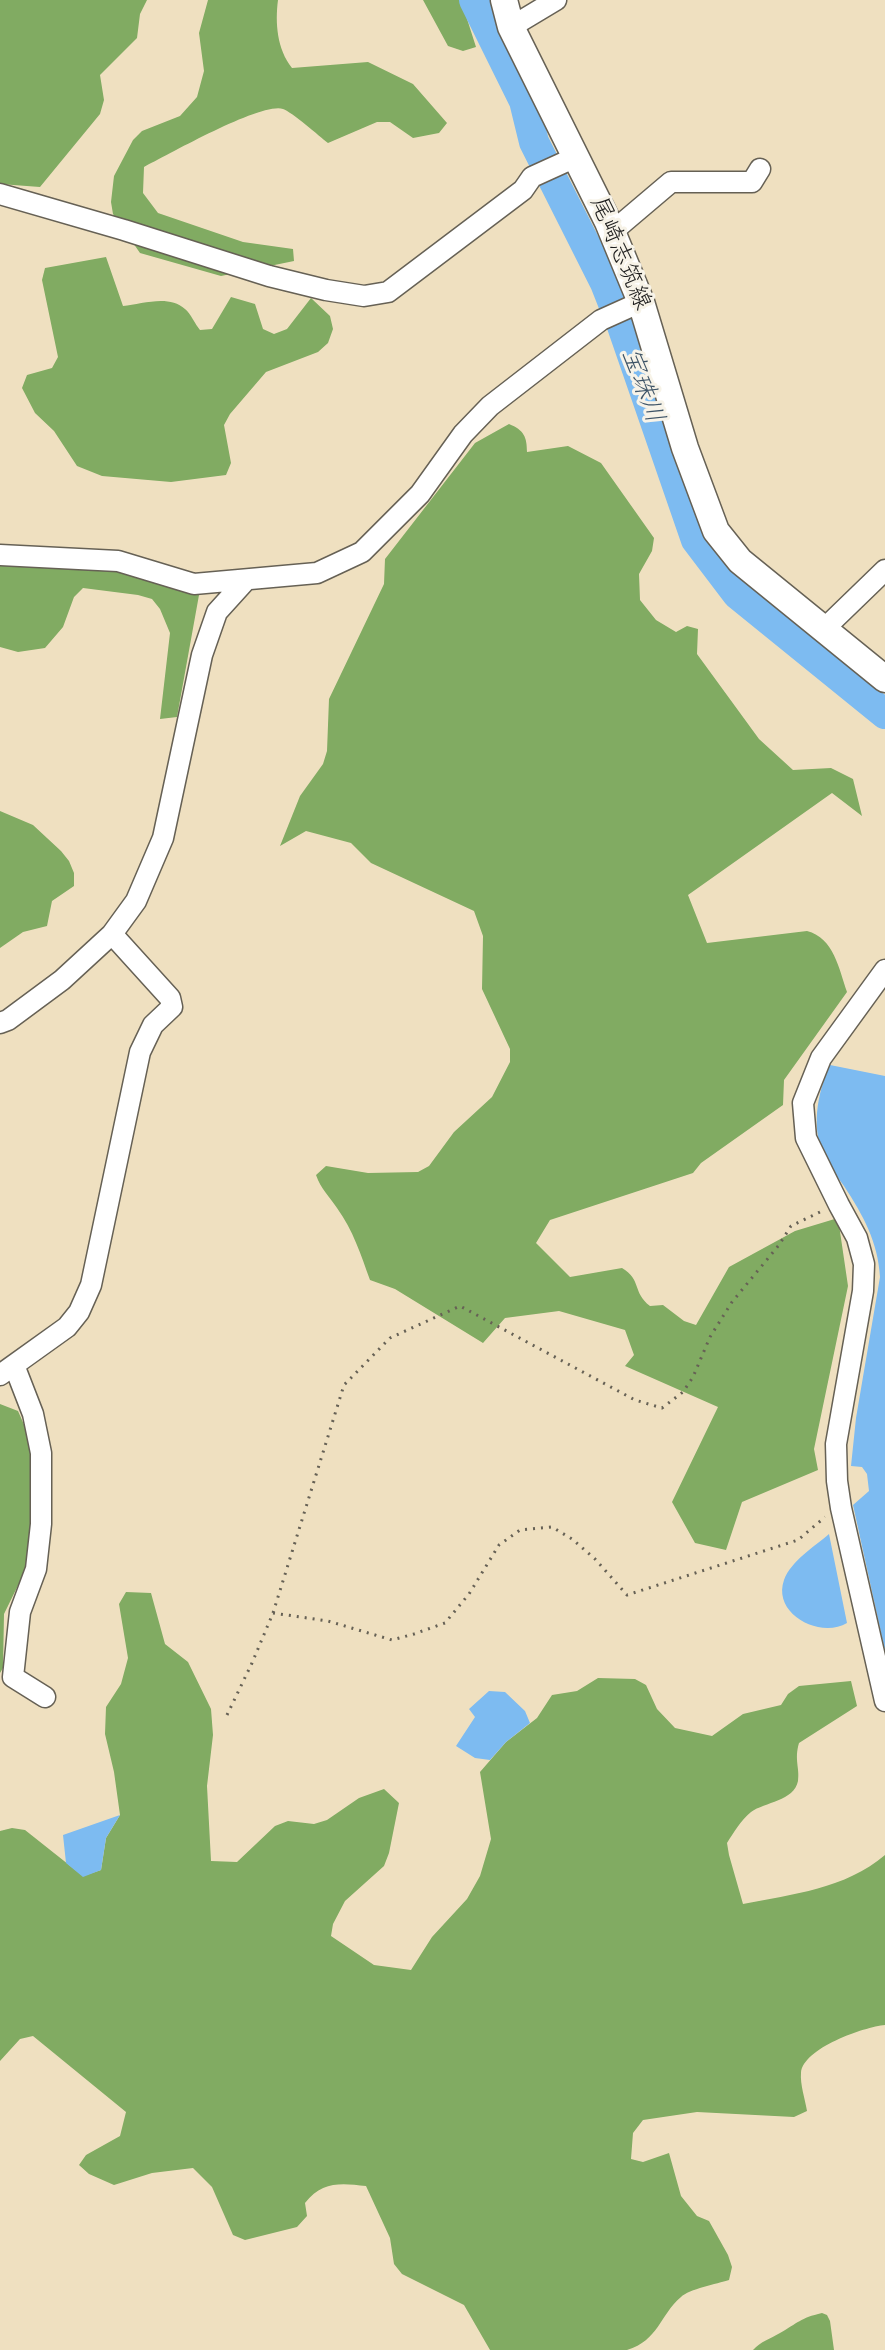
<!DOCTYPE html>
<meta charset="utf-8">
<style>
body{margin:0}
canvas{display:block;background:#efe0c0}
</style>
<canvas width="885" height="2350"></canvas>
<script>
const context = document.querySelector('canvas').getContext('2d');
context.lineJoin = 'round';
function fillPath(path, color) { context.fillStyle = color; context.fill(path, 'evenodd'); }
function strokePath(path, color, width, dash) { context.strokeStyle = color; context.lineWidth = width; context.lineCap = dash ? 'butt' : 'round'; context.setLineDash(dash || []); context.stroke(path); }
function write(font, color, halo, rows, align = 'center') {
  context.font = font + ' "Architects Daughter","Klee One",sans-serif'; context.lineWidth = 6; context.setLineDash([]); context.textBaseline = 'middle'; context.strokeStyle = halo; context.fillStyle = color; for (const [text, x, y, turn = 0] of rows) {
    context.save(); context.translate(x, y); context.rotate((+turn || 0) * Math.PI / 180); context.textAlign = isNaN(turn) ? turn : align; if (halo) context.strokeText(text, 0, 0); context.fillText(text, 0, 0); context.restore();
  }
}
const forest = new Path2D(`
 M0,0H147L140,14L137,38L100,75L104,100L100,114L40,187L0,184Z
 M208,0H278C275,23 277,49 292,68L368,62L413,84L447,123L439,133L413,138L390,122H377L328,143C319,136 292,112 283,109C261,102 168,155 144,167L143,193L158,213L243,242L293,249L294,261L221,276L140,253L113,214L111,202L114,176L133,140L142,131L180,116L197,97L204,71L199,33Z
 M423,0H461L476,47L463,51L448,46Z
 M106,257L123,306C142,304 169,294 185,309C191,314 195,324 200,330L212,329L231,297L255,304L263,329L274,334L287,329L311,298L330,316L333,329L328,343L318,352L266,372L230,414L224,425L231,463L226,475L171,482L102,476L77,466L54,431L35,413L22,388L27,375L52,368L58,357L42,280L45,268Z
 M509,424C524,430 527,437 527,452L568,446L601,463L654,538L652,551L639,574L640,600L656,620L676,632L687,626L698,629L697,654L759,739L793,770L831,768L853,779L862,816L832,793L688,895L707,943L807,931C834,938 839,969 847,992L784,1080L783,1105L701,1163L693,1173L550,1220L536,1243L570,1277L622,1268C642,1280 632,1292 650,1306L663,1305L684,1321L696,1325L729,1267L795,1231L838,1218L848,1286L814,1449L818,1470L742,1502L726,1550L695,1543L672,1502L718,1407L625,1366L634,1355L625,1330L559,1311L505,1318L483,1343L395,1289L370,1280C361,1255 353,1230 337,1208C329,1196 321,1189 316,1175L326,1166L368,1173L418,1172L429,1166L454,1132L492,1097L510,1062V1049L482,989L483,936L474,911L371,863L351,843L306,831L280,846L300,796L323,764L327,751L329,699L384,584L385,559L475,443Z
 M0,563L113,565L199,595L177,717L160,719L170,633L160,609L152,599L138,595L83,588L74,597L63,627L45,648L18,652L0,647Z
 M0,811L33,825L61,851L69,861L74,873V886L52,901L47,926L23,932L0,948Z
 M0,1404L18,1411L29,1436L37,1487L27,1567L4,1614L3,1668L0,1673Z
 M126,1592L151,1593L165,1644L188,1662L211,1709L213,1735L207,1786L211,1861L237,1862L275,1826L288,1821L314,1824L327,1820L359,1798L384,1789L399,1803L389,1853L384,1866L345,1901L333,1924L331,1936L374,1965L411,1970L432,1937L467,1899L480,1876L491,1839L480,1772L506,1742L537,1718L552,1695L577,1691L598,1678L635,1679L646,1685L657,1709L675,1728L712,1736L743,1714L781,1705L788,1694L799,1686L851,1681L857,1706L799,1743C794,1760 800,1768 798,1781C794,1801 765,1802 751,1812C741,1820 734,1832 727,1843L729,1855L743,1904C793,1894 845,1889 885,1855V2025C864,2027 803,2048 801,2073C800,2084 805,2099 807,2111L794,2117L697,2112L643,2120L633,2133L631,2159L643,2162L669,2153L681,2196L697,2216L709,2221L728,2255L732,2267L729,2280C717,2284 689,2289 681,2297C659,2316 659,2340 627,2350H490L464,2305L402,2274L394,2264L390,2238L366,2186C341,2183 322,2181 305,2203L307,2216L297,2227L245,2240L233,2235L212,2187L193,2168L152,2173L114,2185L89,2174L79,2165L86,2155L120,2136L126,2112L33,2036L20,2039L0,2061V1831L12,1828L25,1830L83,1876L101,1870L106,1838L120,1815L114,1772L105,1734L106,1707L121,1684L128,1658L119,1604Z
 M822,2313L827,2315L830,2321L834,2350H753C761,2341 770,2339 780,2333C798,2323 800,2318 822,2313Z`);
const water = new Path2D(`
 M830,1065L885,1076V1651L853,1505L869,1491L867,1474L862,1467L851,1466L856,1418L880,1277C878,1242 863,1215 844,1186C838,1178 831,1169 826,1160C810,1130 817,1094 830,1065Z
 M829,1534L847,1623C820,1639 772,1614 784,1580C791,1561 814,1547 829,1534Z
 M489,1691L505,1692L525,1711L530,1723L506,1742L490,1760L475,1758L456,1746L475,1717L469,1709Z
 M120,1815L106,1838L101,1870L83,1877L66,1863L63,1835Z`);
const river = new Path2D(`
 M474,0L524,101L534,142L605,283L622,326L696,540L737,594L885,714`);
const path = new Path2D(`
 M273,1613L328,1621L392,1640L414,1634L445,1623L469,1594L499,1545L520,1530L552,1527L572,1539L595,1559L627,1595L798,1540L825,1517
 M227,1715L252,1663L273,1613L344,1385L390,1338L460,1306L635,1400L662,1408L683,1392L693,1377L710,1337L732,1302L779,1245L791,1226L822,1211`);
const minor = new Path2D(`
 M511,27L556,0
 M0,194L124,230L269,276L326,290L364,296L388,292L523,190L532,177L576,157
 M612,232L671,182H752L760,169
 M0,555L118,561L194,584L317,573L362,552L420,494L463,434L490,406L601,320L641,302
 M823,630L885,570
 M885,970L821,1058L803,1103L806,1138L839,1205L857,1238L864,1264L863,1291L836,1444L837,1481L841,1508L885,1701
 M0,1023L8,1020L62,980L112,934L136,901L163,838L202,655L217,612L246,580
 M14,1365L33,1414L41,1453V1524L36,1569L20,1612L13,1677L45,1697
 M0,1375L67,1327L79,1312L91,1285L140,1052L153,1025L172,1007L170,998L112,934`);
const major = new Path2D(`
 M504,0L511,27L608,222L641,302L685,448L716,531L740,561L885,679`);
const streetNames = [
 ["尾崎志筑線",619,254,67]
];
const waterNames = [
 ["宝珠川",641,386,70]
];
fillPath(forest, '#81ab62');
fillPath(water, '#7dbbf1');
strokePath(river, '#7dbbf1', 30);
strokePath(minor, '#666155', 23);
strokePath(major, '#666155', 29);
strokePath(path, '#666155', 3, [2, 6]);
strokePath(minor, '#fff', 20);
strokePath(major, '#fff', 26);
write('24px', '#1c1c1c', '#f7f3e8', streetNames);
write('italic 26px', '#3e5467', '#f7f3e8', waterNames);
</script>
